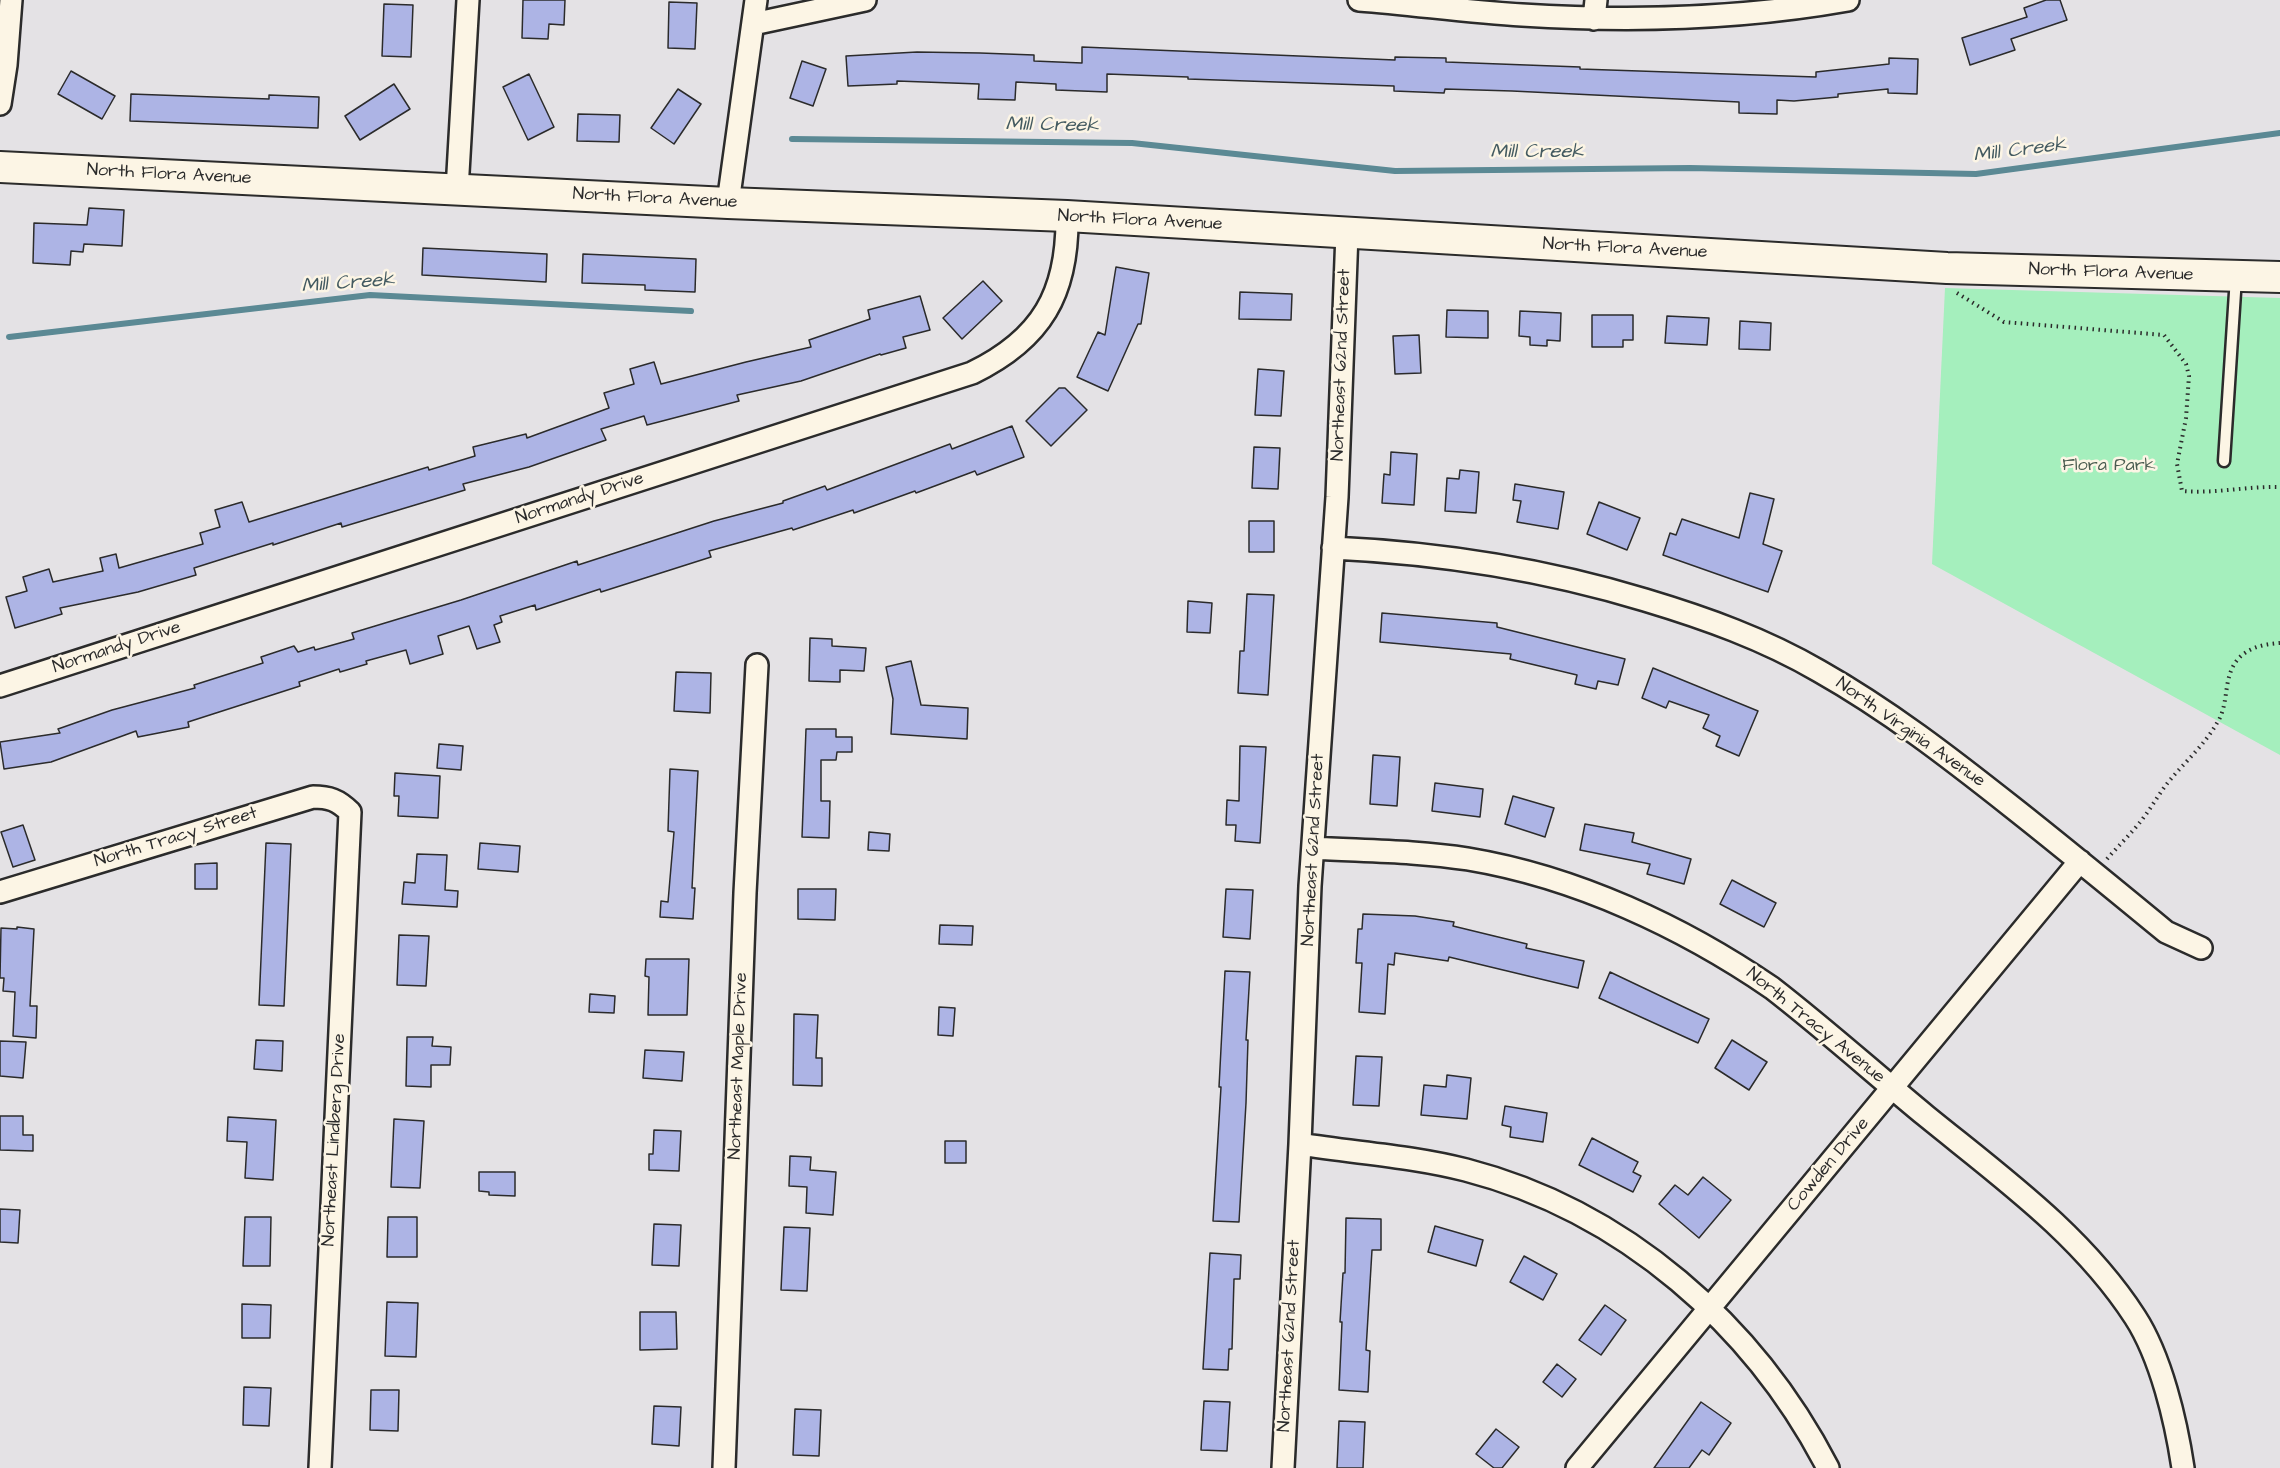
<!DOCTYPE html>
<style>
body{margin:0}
canvas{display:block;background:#e4e2e5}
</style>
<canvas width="2280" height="1468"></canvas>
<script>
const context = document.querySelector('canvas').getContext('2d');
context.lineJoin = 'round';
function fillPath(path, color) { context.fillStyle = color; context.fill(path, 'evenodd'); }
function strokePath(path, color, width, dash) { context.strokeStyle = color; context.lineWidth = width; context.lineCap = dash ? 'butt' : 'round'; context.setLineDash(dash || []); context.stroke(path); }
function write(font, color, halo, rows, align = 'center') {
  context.font = font + ' "Architects Daughter",sans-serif'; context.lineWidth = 5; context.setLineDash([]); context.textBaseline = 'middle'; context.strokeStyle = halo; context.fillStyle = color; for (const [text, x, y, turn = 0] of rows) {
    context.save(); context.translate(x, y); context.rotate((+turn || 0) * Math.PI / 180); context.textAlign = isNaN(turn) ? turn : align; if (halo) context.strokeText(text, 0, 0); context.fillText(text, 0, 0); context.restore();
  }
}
const green = new Path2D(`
 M1945,288L2280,298V755L1932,564Z`);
const stream = new Path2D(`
 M792,139L1132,143L1395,171L1690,168L1976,174L2280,133
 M9,337L370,295L691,311`);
const building = new Path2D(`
 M523,0H565L564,25L549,24L548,39L522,38Z
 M2046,0H2060L2067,20L2011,39L2015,50L1970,65L1962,38L2027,17L2024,8Z
 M669,2L697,3L695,49L668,48Z
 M384,4L413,5L411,57L382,56Z
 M1082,47L1395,60V57L1446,58V62L1580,67V69L1816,77V72L1889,64V58L1918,59L1917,94L1888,93V89L1838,94V97L1794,101L1777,100V114L1739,113V102L1512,91L1445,89L1444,93L1394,91V86L1188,79V77L1107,74V92L1056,90V84L1016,82L1015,100L978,99L979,84L897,81V84L848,86L846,56L917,52L980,53L1034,55V61L1082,63Z
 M802,61L826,69L813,106L790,98Z
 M71,71L115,96L102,119L58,94Z
 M529,74L554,127L528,140L503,87Z
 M394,84L410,109L360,140L345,116Z
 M678,89L701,104L674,144L651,128Z
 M131,94L269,99V95L319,97L318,128L130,121Z
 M578,114L620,115L619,142L577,141Z
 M89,208L124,210L122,246L84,244L83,252L71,251L70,265L33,263L34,223L87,225Z
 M423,248L547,254L546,282L422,275Z
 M583,254L696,259L695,292L645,290V285L582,283Z
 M1116,267L1149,273L1141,324H1138L1108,391L1077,377L1098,332L1105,335Z
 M983,281L1002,301L962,339L943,318Z
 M1240,292L1292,294L1291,320L1239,319Z
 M920,296L930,330L903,337L906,348L881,355L880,354L801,381L737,395L739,401L647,425L644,416L601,429L606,440L529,467L463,484L465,490L342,527L341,523L273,545V543L194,568L196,575L138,592L60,608L62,614L15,628L6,597L27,591L23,577L49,569L53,582L103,571L100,558L116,554L119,568L203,544L200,533L220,527L215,510L242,502L249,522L428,467L429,470L475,456L473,447L526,434L527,438L609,408L604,393L634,384L630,369L654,362L661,384L746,362L811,347L809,340L870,319L868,310Z
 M1447,310L1488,311V338L1446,337Z
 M1520,311L1561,313L1560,341L1547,340V346L1530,345V337L1519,336Z
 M1592,315H1633V340H1623V347H1592Z
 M1667,316L1709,318L1707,345L1665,343Z
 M1740,321L1771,323L1770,350L1739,349Z
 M1419,335L1421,373L1395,374L1393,336Z
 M1258,369L1284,371L1281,416L1255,415Z
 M1059,388H1065L1087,410L1051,446L1026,421Z
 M1012,426L1024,457L977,475L975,471L916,493L915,491L854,513L853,510L793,530L792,528L709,551L711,557L601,592L600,589L536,610L535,605L500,616L502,622L494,625L500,642L477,649L469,626L438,636L443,654L410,664L406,650L366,661L367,664L340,672L339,669L299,682L300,686L188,722L189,727L138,737L136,731L51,762L4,769L0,742L60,733L58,729L112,710L195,688L194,685L263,663L261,657L294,646L298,652L314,647L315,650L354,639L352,633L461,600L577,561L578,565L714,521L783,503V501L825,486L827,490L950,444L952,449Z
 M1254,447L1280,448L1278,489L1252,488Z
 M1391,452L1417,454L1414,505L1382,503L1384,474L1390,475Z
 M1460,470L1479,472L1476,513L1445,511L1447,478L1459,479Z
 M1515,484L1564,492L1558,529L1517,522L1521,501L1513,500Z
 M1750,493L1774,499L1763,544L1782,551L1768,592L1663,555L1670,533L1676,535L1682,519L1739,538Z
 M1599,502L1640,518L1627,550L1587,534Z
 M1249,521H1274V552H1249Z
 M1247,594L1274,595L1268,695L1238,693L1240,651H1244Z
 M1188,601L1212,603L1210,633L1187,632Z
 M1382,613L1497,623V627L1625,659L1618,685L1598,681L1596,689L1575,684L1577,675L1510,659L1511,654L1380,642Z
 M810,638L832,639V646L866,648L864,671L840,670V682L809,681Z
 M911,661L921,705L968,708L967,739L891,734L893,699L886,667Z
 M1653,668L1758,711L1739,756L1716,746L1720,736L1703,728L1709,715L1669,701L1666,708L1642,698Z
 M676,672L711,673L710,713L674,711Z
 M806,729H836V737H852V752H837L836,760H821V801H830L829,838L802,837Z
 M439,744L463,746L461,770L437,768Z
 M1240,746L1266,747L1260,843L1235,841L1236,825H1226L1227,800L1239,801Z
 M1373,755L1400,757L1397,806L1370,804Z
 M670,769L698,771L692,888H695L693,919L660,917L661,901L668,902L674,832L668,831Z
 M395,773L440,776L438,818L398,816L399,796H394Z
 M1435,783L1483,789L1480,817L1432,811Z
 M1513,796L1554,808L1545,837L1505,824Z
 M1585,824L1634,833L1632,842L1691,859L1684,884L1647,874L1650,864L1580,850Z
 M23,825L35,860L13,867L1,832Z
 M869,832L890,834L889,851L868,850Z
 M266,843L291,844L284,1006L259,1005Z
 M480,843L520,846L518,872L478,869Z
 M417,854L447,855L445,890L458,891L457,907L402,904L404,882L415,883Z
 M217,863V889H195V864Z
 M1732,880L1776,903L1764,927L1720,904Z
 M798,889H836L835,920L798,919Z
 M1226,889L1253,890L1250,939L1223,937Z
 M1363,914L1415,916L1454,922L1453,926L1527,944L1526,948L1584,961L1578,988L1449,957L1448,961L1395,953L1394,965L1388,964L1385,1014L1359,1012L1362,963H1356L1358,929H1362Z
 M940,925L973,926L972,945L939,944Z
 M17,927L34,929L30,1006H37L36,1038L13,1036L15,992L3,991L4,978H0L1,928L17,929Z
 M399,935L429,936L426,986L397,985Z
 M646,959H689L687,1015H648L649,977L645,976Z
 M1225,971L1250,972L1246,1040H1248L1246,1103L1239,1222L1213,1221L1221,1087H1219Z
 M1610,972L1709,1019L1698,1043L1599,998Z
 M590,994L615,996L614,1013L589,1012Z
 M939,1007L955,1008L953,1036L938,1035Z
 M794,1014L818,1015L816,1058H822V1086L793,1085Z
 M407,1037H433L432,1046L451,1047L450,1065H431V1087L406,1086Z
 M256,1040L283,1041L282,1071L254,1069Z
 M1732,1040L1767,1062L1749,1090L1715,1068Z
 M0,1041L26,1042L23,1078L0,1076Z
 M645,1050L684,1052L682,1081L643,1078Z
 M1356,1056L1382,1057L1379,1106L1353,1105Z
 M1447,1075L1471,1078L1467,1119L1421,1115L1424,1085L1446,1087Z
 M1505,1106L1547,1113L1543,1142L1510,1137L1511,1127L1502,1125Z
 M0,1116H23V1135H33V1151L0,1150Z
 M228,1117L276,1120L273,1180L245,1178L247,1142L227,1141Z
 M394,1119L424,1121L420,1188L391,1187Z
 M654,1130L681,1131L679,1171L649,1170V1154H653Z
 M1592,1138L1638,1162L1633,1172L1641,1176L1633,1192L1579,1165Z
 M945,1141H966V1163H945Z
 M790,1156L811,1157L810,1170L836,1172L833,1215L806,1213L807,1187L789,1186Z
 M479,1172H515V1196L489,1195V1192L479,1191Z
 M1703,1177L1731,1200L1699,1238L1659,1204L1675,1185L1688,1195Z
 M0,1209L20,1210L18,1243L0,1242Z
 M245,1217H271L270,1266H243Z
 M388,1217H417V1257H387Z
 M1346,1218L1381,1219V1250H1372L1366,1350L1370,1351L1368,1392L1339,1390L1342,1322H1340L1343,1273H1345Z
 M654,1224L681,1225L679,1266L652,1265Z
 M1435,1226L1483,1240L1476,1266L1428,1252Z
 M784,1227L810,1228L807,1291L781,1290Z
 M1210,1253L1241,1255L1240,1279H1234L1232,1349H1229L1228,1370L1203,1369Z
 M1524,1256L1557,1274L1543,1300L1510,1282Z
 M387,1302L418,1303L416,1357L385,1356Z
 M242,1304L271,1305L270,1338H242Z
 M1605,1305L1626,1320L1601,1355L1579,1340Z
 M640,1312H676L677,1349L640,1350Z
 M1557,1364L1576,1379L1562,1397L1543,1382Z
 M244,1387L271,1388L269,1426L243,1425Z
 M371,1390H399L398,1431L370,1430Z
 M1204,1401L1230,1402L1227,1451L1201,1450Z
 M1701,1402L1731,1423L1709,1455L1702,1450L1689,1468H1654Z
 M654,1406L681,1407L679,1446L652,1444Z
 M795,1409L821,1410L819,1456L793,1455Z
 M1339,1421L1365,1422L1363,1468H1337Z
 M1496,1429L1519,1447L1502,1468H1494L1476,1454Z`);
const path = new Path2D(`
 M1957,293L2004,322L2164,335L2186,364L2189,376L2186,418L2177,464L2182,491C2215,494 2247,486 2280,487
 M2107,859C2119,845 2133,832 2144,817C2153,805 2160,792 2170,780C2186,761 2205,744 2217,723C2230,703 2222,678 2238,659C2249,647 2265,644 2280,643`);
const lane = new Path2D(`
 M2224,461L2236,277`);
const street = new Path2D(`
 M1359,0C1413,4 1468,12 1522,15C1630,22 1741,19 1848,0
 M1594,19L1596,0
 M753,24L865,0
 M0,104L6,65L11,0
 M457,190L468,0
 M728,203L756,0
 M1333,548C1440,553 1543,569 1645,600C1705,618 1764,639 1819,671C1888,710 1950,758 2012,807C2064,848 2115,890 2166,932L2201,948
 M0,686L972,373C1042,339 1068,293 1067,216
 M1313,848C1365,851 1417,851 1468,859C1576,877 1683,927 1772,988C1825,1029 1875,1074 1926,1116C2001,1177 2082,1235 2135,1317C2161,1357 2176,1421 2183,1468
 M0,892L313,797C329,797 338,800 350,812L320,1468
 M1300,1144C1355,1153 1412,1156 1466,1170C1624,1211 1754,1325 1828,1468
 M724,1468L745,893L757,665
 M1283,1468L1300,1144L1310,886L1337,497L1347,233
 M1577,1468L2080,861`);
const secondary = new Path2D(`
 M0,167L728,203L1067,216L1947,268L2280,277`);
const streetNames = [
 ["North Flora Avenue",169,175,3],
 ["North Flora Avenue",655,199,3],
 ["North Flora Avenue",1140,221,3],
 ["North Flora Avenue",1625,249,3],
 ["North Flora Avenue",2111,273,2],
 ["Northeast 62nd Street",1342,365,-88],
 ["Normandy Drive",580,499,-18],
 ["Normandy Drive",117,648,-18],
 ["North Virginia Avenue",1910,733,35],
 ["North Tracy Street",176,838,-17],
 ["Northeast 62nd Street",1314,850,-87],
 ["North Tracy Avenue",1815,1026,39],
 ["Northeast Maple Drive",739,1066,-88],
 ["Northeast Lindberg Drive",335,1140,-87],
 ["Cowden Drive",1829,1165,-50],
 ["Northeast 62nd Street",1290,1336,-87]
];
const parkNames = [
 ["Flora Park",2109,466]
];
const waterNames = [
 ["Mill Creek",1052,126,1],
 ["Mill Creek",2020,151,-7],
 ["Mill Creek",1537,153],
 ["Mill Creek",348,284,-4]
];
fillPath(green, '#a5efbd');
strokePath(stream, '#5b8994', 6);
fillPath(building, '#adb4e5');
strokePath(building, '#2b2b2b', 1.5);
strokePath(lane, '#2b2b2b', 15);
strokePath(street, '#2b2b2b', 26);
strokePath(secondary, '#2b2b2b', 34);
strokePath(path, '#2b2b2b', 4, [1.5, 4.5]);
strokePath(lane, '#fcf5e5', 10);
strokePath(street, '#fcf5e5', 21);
strokePath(secondary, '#fcf5e5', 30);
write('18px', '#2b2b2b', '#fcf5e5', streetNames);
write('18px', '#4a5c50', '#fcf5e5', parkNames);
write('italic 20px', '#435a60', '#fcf5e5', waterNames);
</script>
